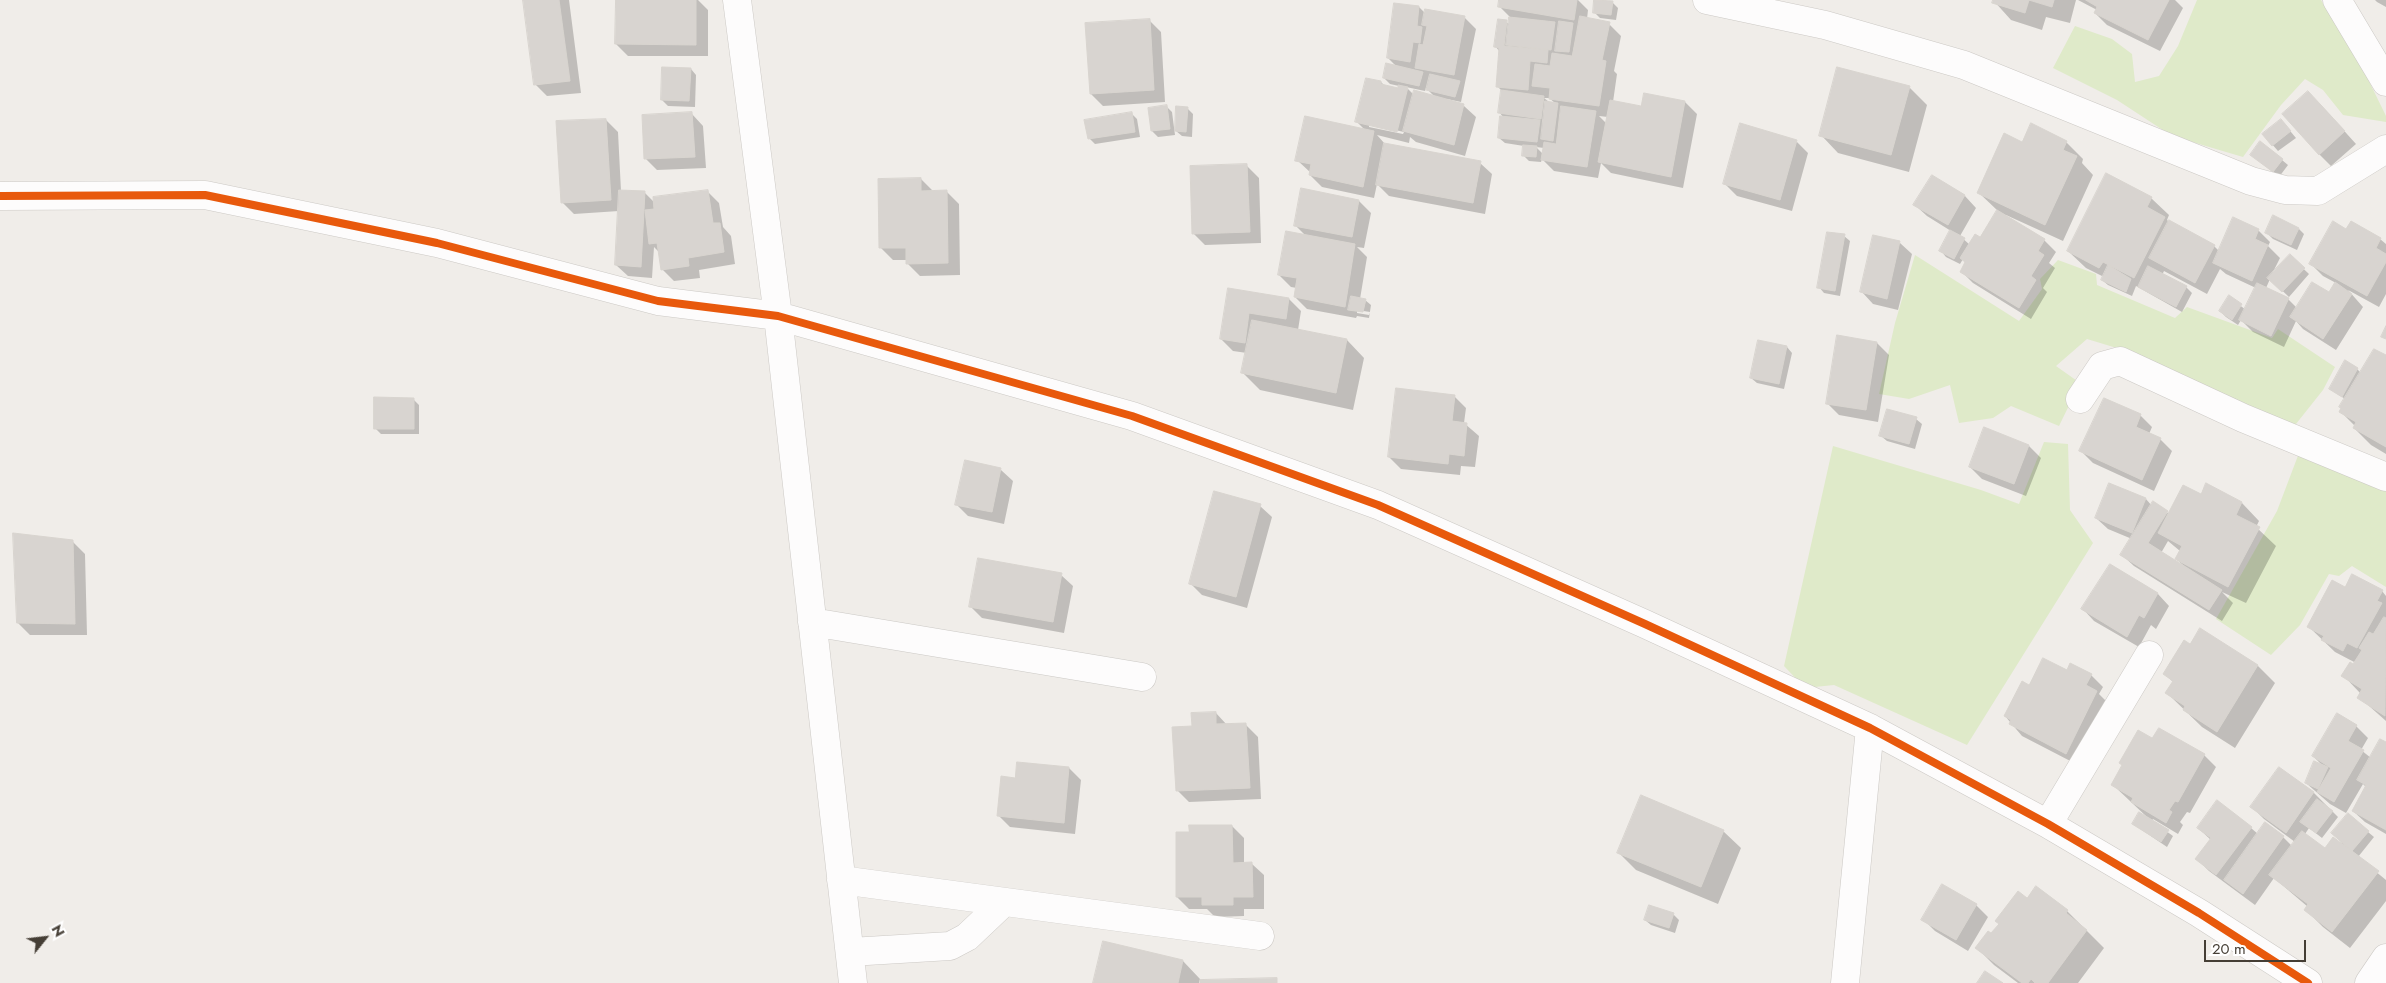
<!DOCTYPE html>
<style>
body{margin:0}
#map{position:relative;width:2386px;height:983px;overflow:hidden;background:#f0ede9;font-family:Jost,sans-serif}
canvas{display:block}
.north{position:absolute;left:20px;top:913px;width:50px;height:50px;-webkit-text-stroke:4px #fff;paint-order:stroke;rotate:61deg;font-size:14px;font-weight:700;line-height:20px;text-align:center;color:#453e35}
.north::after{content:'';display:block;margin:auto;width:18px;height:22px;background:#453e35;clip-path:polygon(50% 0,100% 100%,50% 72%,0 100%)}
.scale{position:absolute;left:2204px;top:940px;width:102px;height:22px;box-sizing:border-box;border:2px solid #453e35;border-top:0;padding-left:6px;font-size:15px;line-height:18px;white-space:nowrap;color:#453e35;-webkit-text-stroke:4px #fff;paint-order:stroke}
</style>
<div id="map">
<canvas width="2386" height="983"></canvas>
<div class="north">N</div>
<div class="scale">20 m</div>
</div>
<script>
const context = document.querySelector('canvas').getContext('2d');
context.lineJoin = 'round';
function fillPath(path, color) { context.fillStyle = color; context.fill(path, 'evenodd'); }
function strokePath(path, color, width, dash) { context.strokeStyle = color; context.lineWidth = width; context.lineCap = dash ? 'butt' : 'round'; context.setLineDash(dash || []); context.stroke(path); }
const green = new Path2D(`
 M2197,0H2321L2363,69L2386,116V122L2343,115L2323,90L2305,79L2281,105L2243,157L2172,136L2117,100L2053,68L2075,26L2112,39L2132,54L2135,82L2159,76L2178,46Z
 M1915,255L2019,321L2042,289L2040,279L2058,260L2096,274L2097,285L2175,318L2187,307L2272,338L2278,329L2335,367L2323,390L2292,429L2120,349L2087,339L2056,366L2080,383L2059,426L2011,406L1993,418L1959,423L1950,385L1909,399L1879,394L1895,323Z
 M2044,442L2068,444L2070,510L2093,543L1967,745L1834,685L1805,688L1784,666L1833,446L1981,490L2019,504Z
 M2299,453L2386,489V587L2352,566L2339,576L2329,574L2300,625L2271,655L2216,619L2277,511Z`);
const shadow = new Path2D(`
 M524,0H569L581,93L547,96L535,84Z
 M617,0H698L708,10V56H628L616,44Z
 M1500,0H1578L1588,10L1587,19L1609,24L1621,36L1614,71L1617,74L1613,102L1642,108L1685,102L1697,114L1683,188L1611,173L1601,163L1598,178L1554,171L1542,159L1541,162L1529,161L1523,155L1524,146L1505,143L1499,138L1504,118L1499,112L1502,91L1497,86L1500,52L1495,46L1499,20L1510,24V17L1500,7ZM1544,98H1549L1555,103L1549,102ZM1599,116L1608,117L1606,123ZM1536,147L1544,148L1543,154Z
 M1993,0H2076L2070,23L2046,17L2042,30L2011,20Z
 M2078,0H2175L2183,8L2160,51L2107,25L2095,13L2097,10Z
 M2375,0H2386V7L2377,2Z
 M1612,2L1618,8L1616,20L1600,18L1594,12Z
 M1395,4L1419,7L1426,14L1464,17L1476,29L1461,102L1447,99V101L1464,106L1476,117L1465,156L1416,142L1410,137L1409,143L1377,135L1385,144L1480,163L1492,174L1485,214L1389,196L1377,184L1374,198L1322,187L1310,175L1311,173L1297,160L1365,130L1357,122L1381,82L1386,87L1399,90V86L1390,84L1384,78L1397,67L1388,58ZM1406,87L1425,91L1426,88L1436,98L1414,95ZM1369,124L1404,132L1403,134L1369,127Z
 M1149,20L1161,32L1165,102L1103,106L1091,94Z
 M691,69L696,75L695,107L668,106L662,100Z
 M1909,87L1927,105L1909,172L1838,153L1821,135Z
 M2320,104L2356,144L2331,166L2319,154Z
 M1167,107L1172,112L1175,135L1158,137L1152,131Z
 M1187,108L1193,114L1192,137L1182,136L1176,131Z
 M1131,113L1137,119L1140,137L1095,144L1089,138Z
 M692,114L703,126L706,168L657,170L646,159Z
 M606,120L618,132L621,191L644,192L655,203L707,191L719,203L723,227L731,236L735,264L699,270L700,278L674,281L662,269L660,253L654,247L652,278L628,276L616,265L619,211L574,214L562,202Z
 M2286,126L2296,138L2278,151L2263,134Z
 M1796,141L1808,153L1792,211L1737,196L1725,184Z
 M2066,142L2083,159L2082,163L2093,175L2063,241L2006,215L2005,216L2044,240L2056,252L2049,263L2055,268L2043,288L2047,292L2031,319L1973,283L1961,271L1966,263L1963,259L1960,264L1946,257L1941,251L1951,231L1927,216L1915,205L1932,177L1965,196L1976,208L1960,236L1970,245L1980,238L1998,211L1978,192L2022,143Z
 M2252,155L2282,160L2288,165L2279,177Z
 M1247,166L1259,178L1261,243L1205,245L1193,233Z
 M921,179L933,191L947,192L959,204L960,275L920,276L908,264V260H893L881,248Z
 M1302,189L1359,201L1371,213L1364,248L1357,247L1367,257L1360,299L1365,300L1371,305L1369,318L1357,316L1356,318L1307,309L1295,297L1297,288L1291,287L1279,275L1306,236L1295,225ZM1357,310L1370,312L1369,315L1357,313Z
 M2151,198L2169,215L2167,220L2169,222L2214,246L2219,251L2258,230L2270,242L2268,246L2280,258L2272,274L2290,256L2309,274L2289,297L2270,279L2266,288L2288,299L2297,308L2329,294L2336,283L2323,276L2311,264L2347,231L2380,239L2386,244V294L2379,307L2348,290L2363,307L2336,350L2303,329L2296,321L2284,347L2253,332L2241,320L2238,325L2226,317L2220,311L2229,297L2246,310L2256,288L2226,274L2220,269L2207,294L2164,271L2162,275L2186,287L2192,293L2182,312L2136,286L2132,296L2108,285L2102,280L2104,277L2086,268L2068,251Z
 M2299,229L2304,234L2297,250L2273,239L2267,233Z
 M1844,236L1850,241L1840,296L1824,293L1819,287Z
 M1874,236L1900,243L1912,254L1898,310L1873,304L1862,292Z
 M1229,289L1289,299L1301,311L1298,330L1347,340L1364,358L1353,410L1260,390L1243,373L1247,353L1233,351L1221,339Z
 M1838,337L1877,343L1889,355L1878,422L1839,415L1827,403Z
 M1787,347L1792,353L1784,389L1757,383L1751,378Z
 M2386,357V454L2371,445L2354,428L2355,426L2341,412L2345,399L2330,389L2357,369L2361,373Z
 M1454,396L1466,408L1464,423L1479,436L1475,467L1461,466L1460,475L1401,469L1389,457Z
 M413,399L419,405V434H381L375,428Z
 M2140,415L2152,427L2149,434L2160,439L2172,451L2154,491L2093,463L2081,451Z
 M1916,419L1922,424L1915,449L1887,441L1881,436Z
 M2029,446L2041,458L2026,496L1982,479L1970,467Z
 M966,461L1001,470L1013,481L1004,524L968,516L956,504Z
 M2207,485L2242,503L2259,521L2256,527L2276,546L2246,603L2222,592L2233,603L2222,621L2134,566L2122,555L2132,539L2108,529L2096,518L2146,499L2152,506L2170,514L2201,496ZM2168,541L2180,551L2176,559L2184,566L2161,553Z
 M1260,506L1272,517L1247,608L1202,595L1190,583Z
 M73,542L85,554L87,635H30L18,623Z
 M2111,565L2158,594L2169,606L2156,629L2151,625L2139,647L2094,621L2083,609Z
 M1061,575L1073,586L1064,633L982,618L970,606Z
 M2346,589L2382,591L2386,596V721L2359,697L2360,693L2343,675L2356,663L2335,652L2309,627Z
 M2200,630L2258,666L2275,683L2235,748L2202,727L2167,693L2173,682L2165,674L2190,645Z
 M2067,672L2091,675L2103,687L2099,694L2109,704L2078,765L2022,736L2005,716L2030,686Z
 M1216,713L1227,725H1246L1258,737L1261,799L1189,802L1177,790L1193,727Z
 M2356,726L2368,738L2361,750L2371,758L2386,744V834L2365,822L2353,811L2366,787L2363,784L2346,813L2330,804L2306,783L2323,766L2313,756Z
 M2153,740L2204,755L2216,767L2190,813L2187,812L2180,822L2183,825L2178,834L2153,819L2152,821L2173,836L2167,847L2133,824L2148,818L2113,785Z
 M1069,768L1081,780L1075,834L1010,827L998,815L1017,779Z
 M2279,768L2314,793L2338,817L2322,838L2309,828L2305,834L2325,850L2342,843L2333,833L2368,832L2374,837L2358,857L2386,880V901L2350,948L2323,927L2306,910L2308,907L2274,878L2255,905L2209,871L2197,859L2211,840L2198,828H2251L2258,834L2283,837L2292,846L2295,842L2264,819L2252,807Z
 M1232,826L1244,838V864H1252L1264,875V909H1244V916L1215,917L1207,909H1189L1177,897L1190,833Z
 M1723,831L1741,848L1718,904L1636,870L1619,853Z
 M2028,900L2067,911L2104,948L2078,983H2018L1994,965L1977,948Z
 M1976,905L1988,917L1968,951L1935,931L1923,919Z
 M1673,914L1679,920L1675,933L1651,925L1645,920Z
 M1104,942L1183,961L1200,979L1199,983H1094Z`);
const building = new Path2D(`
 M523,0H559L570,81L534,85Z
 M616,0H696V45L615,44Z
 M1499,0H1577L1574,20L1498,7Z
 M1594,0L1613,1L1611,15L1593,13Z
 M1993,0H2054L2052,7L2029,0L2025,13L1992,3Z
 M2086,0H2169L2148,40L2094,13L2097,7Z
 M1394,3L1419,6L1417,26L1422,27L1420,43L1413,42L1410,62L1387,58Z
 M1425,9L1465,16L1454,75L1415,68L1419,44L1423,45L1427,26L1422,25Z
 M1580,16L1610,22L1602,60L1606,61L1599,106L1549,99L1550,88L1532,86L1535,64L1550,66L1552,53L1572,56Z
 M1509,17L1555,22L1551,50L1506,45Z
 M1150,19L1154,90L1090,94L1085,23Z
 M1498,19L1507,20L1504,46L1548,50L1547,63L1530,61L1528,90L1496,87L1499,48L1494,47Z
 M1559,21L1573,23L1569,52L1555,51Z
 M1386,63L1423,72L1419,86L1383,78Z
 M662,67L691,68L689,101L661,100Z
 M1837,67L1910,86L1891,155L1819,136Z
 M1430,74L1460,81L1455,97L1426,90Z
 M1366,78L1381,81V84L1398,88V85L1408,87L1397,132L1355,122Z
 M1414,90L1464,104L1454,145L1403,131Z
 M1501,90L1544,96L1541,119L1498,113Z
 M2308,91L2345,131L2319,155L2282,114Z
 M1644,93L1685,101L1671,177L1598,162L1610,100L1641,106Z
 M1545,101L1558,103L1553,141L1541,139Z
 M1167,105L1170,129L1151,131L1148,108Z
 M1176,106L1188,107L1186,132L1175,131Z
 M1561,106L1596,111L1587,167L1541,160L1544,142L1556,144Z
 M692,112L695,157L644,159L642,115Z
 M1132,112L1135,132L1088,139L1084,120Z
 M1305,116L1374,131L1363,187L1309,175L1311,164L1295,161Z
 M1500,116L1540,120L1537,142L1498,138Z
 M606,119L611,200L561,203L556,121Z
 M2281,119L2291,131L2272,146L2262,134Z
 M1740,123L1797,140L1780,200L1723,184Z
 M2031,123L2067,141L2063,150L2077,156L2045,225L1977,193L2004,133L2022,142Z
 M2260,141L2283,159L2273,172L2250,155Z
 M1384,143L1481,161L1473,203L1376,185Z
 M1523,145L1537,146L1536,157L1522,156Z
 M1247,164L1250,232L1192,234L1190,166Z
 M2106,173L2152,197L2147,207L2165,217L2134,278L2103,262L2099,268L2067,251Z
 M1932,175L1965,195L1948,225L1913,205Z
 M921,178V191L947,190L948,263L906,264V248H879L878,179Z
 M1301,188L1359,200L1352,237L1294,226Z
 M619,190L645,191L641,267L615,265Z
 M708,190L713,223H720L724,252L688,258L689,266L661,270L657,243L649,244L645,210L654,209L653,197Z
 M1997,210L2045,239L2038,251L2044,255L2031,276L2036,280L2019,308L1960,272L1965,262L1960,258L1975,234L1980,237Z
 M2273,215L2299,228L2291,245L2265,233Z
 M2233,217L2259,229L2255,239L2268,245L2252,281L2213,263Z
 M2169,220L2215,245L2195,283L2149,258Z
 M2333,221L2346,229L2351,221L2381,238L2376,248L2386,254V262L2367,296L2309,264Z
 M1950,230L1965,238L1954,259L1939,251Z
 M1286,231L1355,244L1345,307L1294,297L1297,278L1278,275Z
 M1827,232L1845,234L1835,291L1817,288Z
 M1873,235L1900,241L1887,299L1860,292Z
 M2290,254L2305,268L2282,292L2267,278Z
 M2108,265L2131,279L2126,292L2101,280Z
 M2148,266L2187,286L2176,307L2138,287Z
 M2312,282L2329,292L2335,282L2352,294L2323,339L2290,317Z
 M2257,283L2289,298L2271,336L2239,320Z
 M1228,288L1289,298L1286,319L1249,313L1245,343L1220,339Z
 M2229,295L2242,304L2232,320L2219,311Z
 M1351,296L1366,299L1363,312L1348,310Z
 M1252,320L1347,339L1336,393L1241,373Z
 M2386,326V339L2381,337Z
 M1837,335L1877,342L1866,410L1826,404Z
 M1758,340L1787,346L1779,384L1750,378Z
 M2374,349L2386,355V447L2353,428L2356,422L2339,412L2341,408L2339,407Z
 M2345,360L2358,368L2342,397L2329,389Z
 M1396,388L1455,395L1452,421L1467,423L1464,456L1449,454L1448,464L1388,457Z
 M374,397L414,398V429H374Z
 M2104,398L2141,414L2136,427L2161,438L2142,480L2079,451Z
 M1887,409L1917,417L1909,444L1879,436Z
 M1984,427L2029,445L2014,484L1969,467Z
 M965,460L1001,468L992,512L955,505Z
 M2109,483L2146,498L2132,533L2095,518Z
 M2206,483L2242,502L2236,515L2260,527L2228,587L2175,559L2182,546L2158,533L2183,485L2201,494Z
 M1214,491L1261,504L1236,597L1189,584Z
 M2153,501L2168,511L2148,543L2222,590L2209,610L2120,555Z
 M13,533L73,540L75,624L17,623Z
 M978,558L1062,573L1053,622L969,607Z
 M2110,564L2158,593L2144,618L2139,615L2127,637L2081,609Z
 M2352,574L2383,590L2377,601L2382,603L2357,648L2347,643L2343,651L2321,640L2324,636L2307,627L2332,580L2345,587Z
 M2384,617L2386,618L2385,716L2357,698L2362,689L2341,676L2350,662L2353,664L2362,650L2359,648L2369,632L2373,634Z
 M2200,628L2258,665L2217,732L2183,710L2185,706L2165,693L2173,681L2163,674L2184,640L2190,644Z
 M2043,658L2067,670L2070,663L2092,674L2086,685L2097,691L2066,754L2009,724L2011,720L2004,716L2022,681L2029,685Z
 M1216,712V724L1246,723L1250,788L1176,791L1172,727L1192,726L1191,713Z
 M2337,713L2357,725L2348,741L2364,750L2334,802L2317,792L2331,768L2312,756Z
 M2159,728L2205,754L2178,802L2175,801L2169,810L2172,812L2166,823L2131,802L2133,798L2111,785L2122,765L2119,763L2138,730L2152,738Z
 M2380,739L2386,742V830L2352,811L2366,785L2357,780Z
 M2314,761L2328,767L2318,789L2305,783Z
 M1017,762L1069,767L1064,823L997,816L1001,776L1015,778Z
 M2279,767L2314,792L2286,833L2250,807Z
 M1641,795L1724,830L1701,887L1617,853Z
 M2317,799L2333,811L2316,833L2300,822Z
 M2217,800L2252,827L2216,875L2195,859L2211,838L2197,828Z
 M2139,812L2169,830L2161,842L2132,824Z
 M2348,813L2369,831L2352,851L2331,833Z
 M2265,822L2284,836L2243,894L2224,880Z
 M1189,825H1232L1233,863L1252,862L1253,897H1233V905H1202V897H1176V832H1189Z
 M2302,831L2325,848L2333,837L2379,871L2332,932L2304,910L2308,904L2269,875Z
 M1942,884L1977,904L1956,940L1921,920Z
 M2036,886L2068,910L2066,913L2087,930L2048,983H2035L2031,979L2028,983H2022L1975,948L1988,931L1991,933L1999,924L1995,921L2018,891L2027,898Z
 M1649,905L1674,913L1669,928L1644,920Z
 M1103,941L1183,960L1178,983H1093Z
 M1985,971L2003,983H1977Z
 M1277,978V983H1200V980Z`);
const minor = new Path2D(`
 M737,0L778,316L853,983
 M1707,0L1825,25L1964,65L2251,181L2285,190L2318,191L2386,149
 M2337,0L2386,82
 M0,196L205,195L437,243L658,301L778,316L1132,416L1378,505L1645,624L1870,728L2048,824L2199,913L2308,983
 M2080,399L2102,366L2120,361L2243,418L2386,477
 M812,622L1142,677
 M2048,824L2149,655
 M841,880L1260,936
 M850,952L950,946L967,937L1004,902
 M1845,983L1870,728
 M2369,983L2386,958`);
const cycleway = new Path2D(`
 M0,196L205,195L437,243L658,301L778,316L1132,416L1378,505L1645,624L1870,728L2048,824L2199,913L2308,983`);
fillPath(green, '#dfeac9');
fillPath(shadow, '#0003');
fillPath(building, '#d8d4d0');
strokePath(building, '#d8d4cf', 1);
strokePath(minor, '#ccc9c5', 29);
strokePath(minor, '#fdfcfc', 28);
strokePath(cycleway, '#e8590c', 8);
</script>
